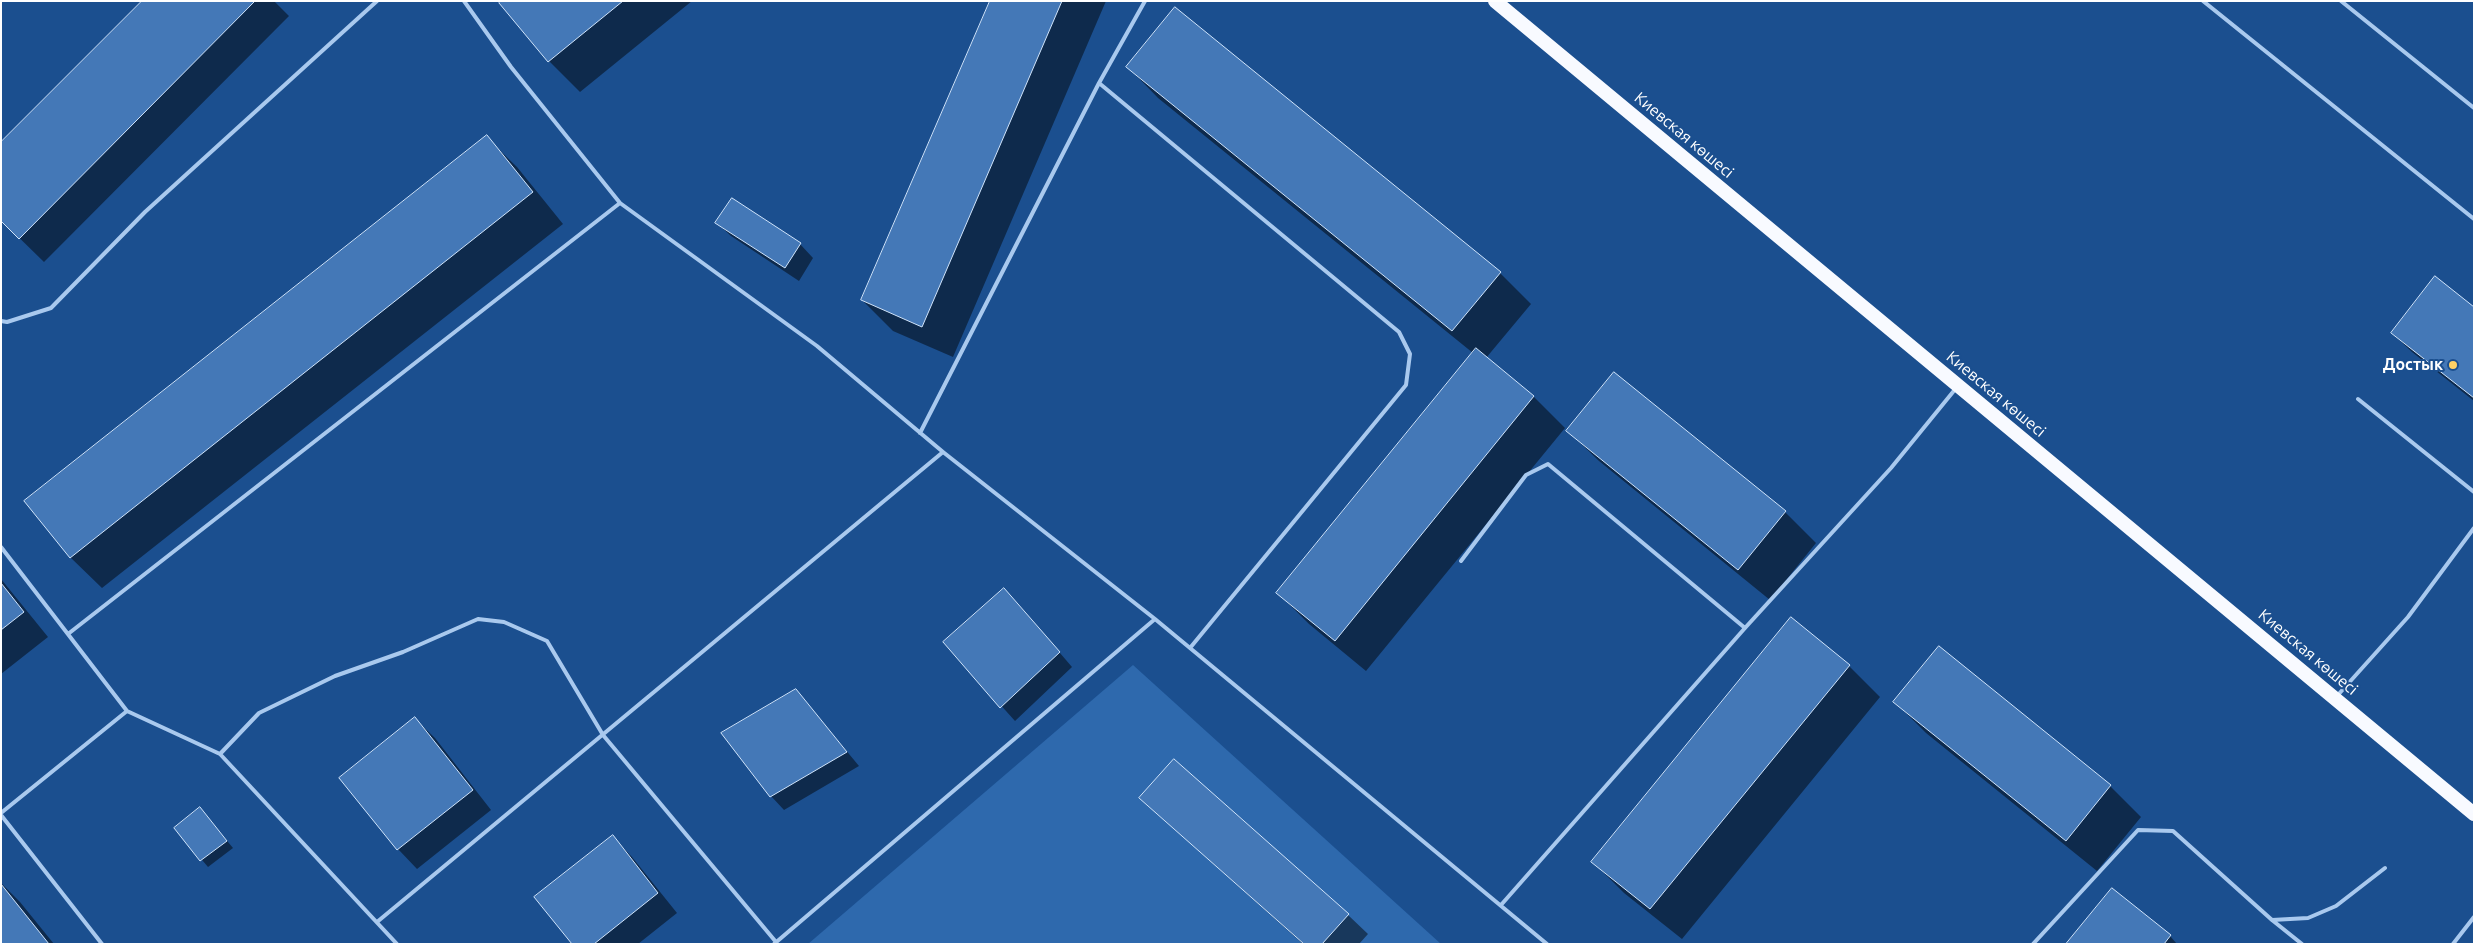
<!DOCTYPE html>
<meta charset="utf-8">
<style>
body{margin:0}
#map{position:relative;width:2475px;height:945px;overflow:hidden;background:#1b4f8f;font-family:Ubuntu,sans-serif}
canvas{display:block}
.frame{position:absolute;inset:0;border:2px solid #fff;pointer-events:none}
</style>
<div id="map">
<canvas width="2475" height="945"></canvas>
<div class="frame"></div>
</div>
<script>
const context = document.querySelector('canvas').getContext('2d');
context.lineJoin = 'round';
function fillPath(path, color) { context.fillStyle = color; context.fill(path, 'evenodd'); }
function strokePath(path, color, width, dash) { context.strokeStyle = color; context.lineWidth = width; context.lineCap = dash ? 'butt' : 'round'; context.setLineDash(dash || []); context.stroke(path); }
function write(font, color, halo, rows, align = 'center') {
  context.font = font + ' Ubuntu,sans-serif'; context.lineWidth = 4; context.setLineDash([]); context.textBaseline = 'middle'; context.strokeStyle = halo; context.fillStyle = color; for (const [text, x, y, turn = 0] of rows) {
    context.save(); context.translate(x, y); context.rotate((+turn || 0) * Math.PI / 180); context.textAlign = isNaN(turn) ? turn : align; if (halo) context.strokeText(text, 0, 0); context.fillText(text, 0, 0); context.restore();
  }
}
const green = new Path2D(`
 M1133,665L1441,944H808Z`);
const shadow = new Path2D(`
 M143,1H274L289,16L44,262L1,220Z
 M503,1H692L580,92L549,61Z
 M991,1H1106L953,357L893,331L862,300Z
 M1128,67L1500,273L1531,304L1486,358L1534,397L1565,428L1366,671L1309,624L1278,593L1473,353L1158,98Z
 M486,137L517,167L563,224L102,588L71,558L26,501Z
 M717,223L800,244L813,258L799,281L731,236Z
 M2474,308V401L2412,352L2392,333Z
 M1614,373L1785,512L1816,543L1770,600L1599,461L1568,431Z
 M1,579L48,637L1,674Z
 M1017,603L1072,667L1015,721L944,642Z
 M1939,648L2110,786L2141,817L2097,871L1926,733L1895,702Z
 M1849,666L1880,697L1682,939L1624,893L1593,862Z
 M796,690L859,766L784,810L771,796Z
 M415,719L435,738L491,810L417,869L398,849Z
 M1140,798L1348,915L1368,934L1359,944H1303Z
 M200,808L233,848L208,867L175,828Z
 M613,837L632,857L677,913L638,944H573Z
 M1,883L20,902L54,944H1Z
 M2170,936L2177,944H2068Z`);
const building = new Path2D(`
 M142,1H255L19,239L1,221V142Z
 M501,1H623L548,62L499,3Z
 M990,1H1062L922,327L861,300Z
 M1175,7L1501,272L1452,331L1126,67Z
 M487,135L533,192L70,558L24,501Z
 M732,198L801,243L785,268L715,223Z
 M2435,276L2474,307V398L2391,333Z
 M1476,348L1534,396L1335,641L1276,593Z
 M1614,372L1786,511L1738,570L1566,431Z
 M1,583L24,612L1,630Z
 M1004,588L1060,652L1000,708L943,642Z
 M1791,617L1850,665L1650,909L1591,862Z
 M1939,646L2111,785L2066,841L1893,702Z
 M796,689L847,752L770,797L721,733Z
 M415,717L473,790L397,850L339,778Z
 M1174,759L1349,914L1322,944H1304L1139,798Z
 M200,807L227,841L200,861L174,828Z
 M613,835L658,893L594,944H572L534,897Z
 M1,884L49,944H1Z
 M2112,888L2171,935L2164,944H2066Z`);
const service = new Path2D(`
 M2203,1L2474,219
 M2341,1L2474,108
 M1099,83L1145,1
 M620,203L817,346L943,452
 M1,321L7,322L51,308L145,212L377,1
 M2358,399L2474,492
 M920,433L1099,83L1399,332L1410,354L1406,385L1190,648
 M1,547L127,711L220,754L397,944
 M1461,561L1526,475L1548,464L1745,628
 M68,634L620,203L511,67L464,1
 M2337,696L2408,617L2474,528
 M220,754L259,713L335,676L403,652L478,619L504,622L547,641L603,735L776,942
 M1,813L127,711
 M1,815L102,944
 M1501,905L1745,628L1891,468L1957,387
 M2272,920L2302,944
 M377,922L943,452L1155,619L1547,944
 M774,944L1155,619
 M2033,944L2138,830L2173,831L2272,920L2308,918L2336,906L2385,868
 M2453,944L2474,917`);
const trunk = new Path2D(`
 M1495,1L2474,814`);
const markers = [
 [2453,365,5,"#ffd166"]
];
const streetNames = [
 ["Киевская көшесі",1684,135,40],
 ["Киевская көшесі",1996,394,40],
 ["Киевская көшесі",2308,652,40]
];
const poiNames = [
 ["Достык",2443,365]
];
fillPath(green, '#2e69ad');
fillPath(shadow, '#0007');
fillPath(building, '#4478b7');
strokePath(building, '#cfe3fa', 1);
strokePath(service, '#a9c9ee', 4);
strokePath(trunk, '#f8faff', 14);
for (const [x, y, r, color] of markers) { const dot = new Path2D(); dot.arc(x, y, r, 0, 2 * Math.PI); context.fillStyle = color; context.fill(dot); strokePath(dot, '#1b4f8f', 2); }
write('16px', '#fff', '#1b4f8f', streetNames);
write('bold 16px', '#fff', '#1b4f8f', poiNames, 'right');
</script>
